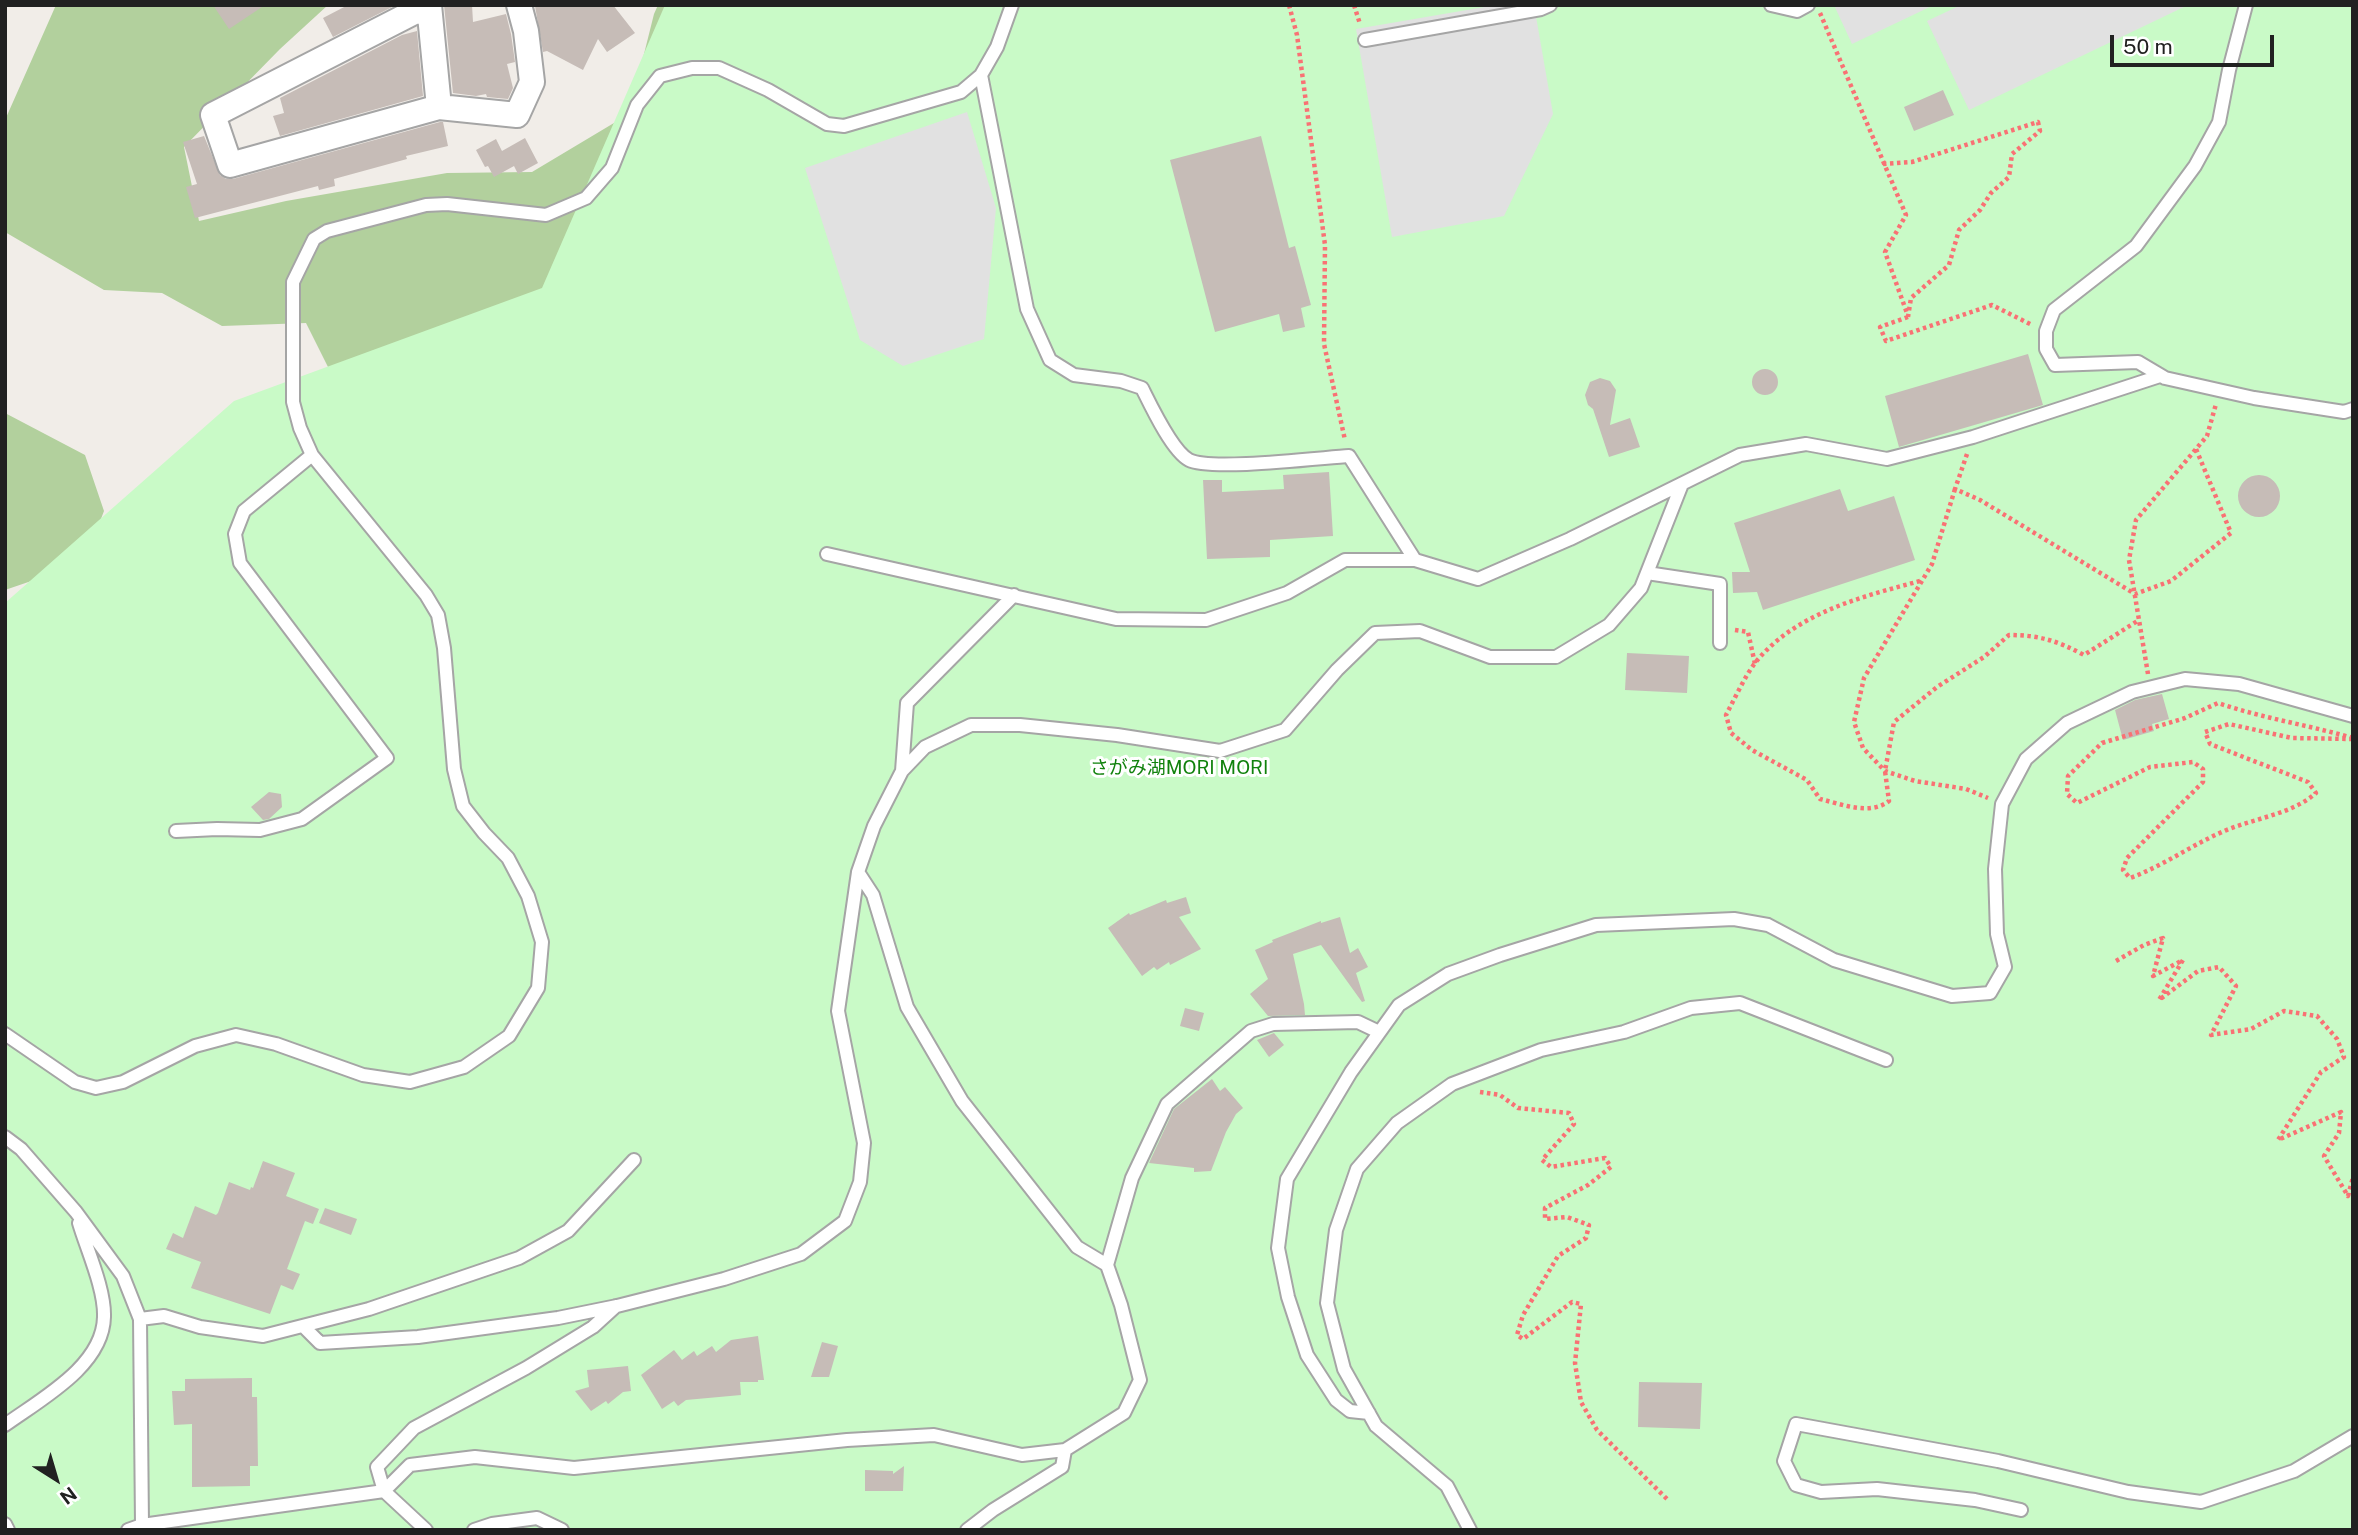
<!DOCTYPE html>
<meta charset="utf-8">
<style>
body{margin:0}
#map{position:relative;width:2358px;height:1535px;overflow:hidden;background:#f1ede8;font-family:"Public Sans",sans-serif}
canvas{display:block}
.frame{position:absolute;inset:0;border:7px solid #212121;pointer-events:none}
.north{position:absolute;left:21px;top:1444px;width:70px;height:70px;-webkit-text-stroke:5px #fff;paint-order:stroke;rotate:143deg;font-size:19px;font-weight:700;line-height:28px;text-align:center;color:#212121}
.north::after{content:'';display:block;margin:auto;width:24px;height:32px;background:#212121;clip-path:polygon(50% 0,100% 100%,50% 72%,0 100%)}
.scale{position:absolute;left:2110px;top:35px;width:164px;height:32px;box-sizing:border-box;border:4px solid #212121;border-top:0;padding-left:9px;font-size:21px;line-height:24px;white-space:nowrap;color:#212121;-webkit-text-stroke:5px #fff;paint-order:stroke}
</style>
<div id="map">
<canvas width="2358" height="1535"></canvas>
<div class="frame"></div>
<div class="north">N</div>
<div class="scale">50 m</div>
</div>
<script>
const context = document.querySelector('canvas').getContext('2d');
context.lineJoin = 'round';
function fillPath(path, color) { context.fillStyle = color; context.fill(path, 'evenodd'); }
function strokePath(path, color, width, dash) { context.strokeStyle = color; context.lineWidth = width; context.lineCap = dash ? 'butt' : 'round'; context.setLineDash(dash || []); context.stroke(path); }
function write(font, color, halo, rows, align = 'center') {
  context.font = font + ' "Public Sans","Noto Sans JP",sans-serif'; context.lineWidth = 6; context.setLineDash([]); context.textBaseline = 'middle'; context.strokeStyle = halo; context.fillStyle = color; for (const [text, x, y, turn = 0] of rows) {
    context.save(); context.translate(x, y); context.rotate((+turn || 0) * Math.PI / 180); context.textAlign = isNaN(turn) ? turn : align; if (halo) context.strokeText(text, 0, 0); context.fillText(text, 0, 0); context.restore();
  }
}
const forest = new Path2D(`
 M56,5H328L280,49L184,147L199,221L286,201L447,173L532,172L629,114L654,14L658,5H903L843,341L328,367L306,323L222,326L162,293L104,290L5,232V120Z
 M5,413L85,455L104,511L84,563L5,590Z`);
const park = new Path2D(`
 M665,5H2353V1530H5V603L234,401L542,288Z`);
const parking = new Path2D(`
 M1496,5H1534L1553,114L1504,216L1392,237L1356,29Z
 M1834,5H1934L1852,44Z
 M1961,5H2188L1969,110L1927,21Z
 M967,112L996,208L984,339L903,366L860,340L805,168Z`);
const building = new Path2D(`
 M213,5H265L229,29Z
 M348,5H391L392,7L333,37L323,18Z
 M444,5H472L473,22L506,14L511,34L515,62L507,64L513,88L508,99L487,97L486,94L476,96L453,93Z
 M539,5H613L635,33L607,52L598,39L583,70L547,51L543,52L535,6Z
 M417,31L423,96L280,136L273,116L284,113L280,98L402,35Z
 M1943,90L1954,115L1914,131L1904,107Z
 M440,122H443L448,146L406,156L407,159L334,179L335,186L319,190L318,186L195,218L186,187L197,184L183,142L204,136L220,175L226,179H233Z
 M1261,136L1289,248L1295,246L1311,305L1301,308L1305,327L1283,332L1279,314L1215,332L1170,160Z
 M525,138L538,163L518,174L514,166L494,177L488,166L485,167L476,150L496,139L502,151Z
 M2028,354L2043,405L1899,447L1885,396Z
 M1752 382a13 13 0 1 1 26 0a13 13 0 1 1-26 0Z
 M1600,378L1610,381L1616,390L1610,425L1630,418L1640,447L1609,457L1593,409L1588,405L1585,395L1590,382Z
 M1329,472L1333,536L1270,540V557L1207,559L1203,480H1222V492L1284,489L1283,475Z
 M2238 496a21 21 0 1 1 42 0a21 21 0 1 1-42 0Z
 M1840,489L1848,511L1894,496L1915,560L1763,610L1757,592L1733,593L1732,572H1750L1734,523Z
 M1627,653L1689,656L1687,693L1625,690Z
 M2162,694L2169,719L2152,724L2154,731L2123,740L2115,710L2135,700Z
 M269,792L281,794L282,807L269,819L263,820L251,807Z
 M1186,897L1191,913L1179,917L1201,949L1170,965L1169,962L1157,970L1154,967L1142,976L1108,928L1129,913L1130,915L1166,900L1167,903Z
 M1340,917L1350,953L1358,948L1368,967L1356,973L1365,1001L1362,1002L1321,945L1293,954L1304,1004L1305,1015L1268,1016L1250,994L1268,979L1255,950L1273,942L1272,940L1321,921V923Z
 M1185,1008L1204,1013L1199,1031L1180,1026Z
 M1274,1033L1284,1045L1269,1057L1257,1040Z
 M1212,1079L1220,1091L1225,1087L1243,1108L1236,1114L1226,1132L1211,1171L1194,1172V1168L1149,1163L1174,1109Z
 M263,1161L295,1173L286,1196L319,1209L313,1224L305,1221L287,1269L300,1274L293,1290L281,1285L270,1314L191,1288L201,1262L166,1249L173,1233L183,1238L195,1206L216,1215L218,1213L229,1182L250,1190L251,1187L253,1188Z
 M325,1208L357,1219L351,1235L319,1223Z
 M758,1336L764,1380H758V1382H740L741,1395L686,1400L678,1406L674,1401L662,1409L641,1375L674,1350L682,1360L694,1351L697,1356L712,1346L716,1352L731,1340Z
 M822,1342L838,1346L829,1377H811Z
 M628,1366L631,1391L623,1392L608,1404L606,1401L591,1411L575,1391L589,1387L587,1370Z
 M252,1378V1397H257L258,1466H250V1486L192,1487V1424L174,1425L172,1391H185V1379Z
 M1639,1382L1702,1383L1700,1429L1638,1427Z
 M904,1466L903,1491H865V1470L893,1471V1474Z`);
const path = new Path2D(`
 M1289,5L1297,35L1325,245L1324,344L1345,440
 M1354,5L1360,24
 M1820,13L1906,215L1885,252L1908,316
 M1883,164L1912,162L2038,122L2040,131L2012,154L2009,177L1991,193L1980,210L1959,230L1949,265L1911,298L1908,317
 M1908,317L1880,327L1886,341L1992,305L2032,325
 M1967,454L1955,489L1980,500L2135,594L2171,581L2231,533L2196,449
 M1955,489L1932,564L1864,678L1854,722L1863,748L1885,771L1915,781L1966,789L1988,798
 M1920,581C1861,597 1795,613 1755,663C1744,678 1735,698 1726,715L1731,733L1752,750L1807,780L1820,799C1841,804 1870,816 1889,801L1885,771L1894,722L1937,687L1984,657L2009,635C2039,635 2058,641 2084,655L2139,620
 M1735,630L1748,632L1755,664
 M2148,674L2129,560L2136,520L2207,436L2216,404
 M2353,738C2308,725 2262,718 2218,703L2185,718L2102,743L2068,776L2067,794L2077,803L2150,767L2193,762L2203,769V782L2127,858L2123,870L2130,878C2163,866 2190,846 2222,832C2253,818 2291,815 2316,793L2308,782L2210,744L2205,732L2229,724L2292,738L2353,739
 M2116,961L2144,945L2163,938L2153,976L2183,960L2159,1000L2198,971L2219,967L2236,986L2211,1035L2251,1029L2284,1011L2317,1016L2337,1039L2344,1057L2321,1072L2278,1140L2341,1112L2339,1133L2324,1156L2348,1196L2353,1177
 M1480,1092L1500,1095L1518,1108L1569,1113L1574,1124L1542,1160L1551,1167L1605,1158L1611,1167L1588,1185L1545,1208V1219L1567,1217L1589,1225L1586,1238L1558,1256L1523,1315L1517,1335L1523,1339L1572,1302L1581,1304L1575,1363L1581,1402L1597,1430L1668,1500`);
const service = new Path2D(`
 M1771,5L1797,11L1808,5
 M2246,5L2229,70L2219,122L2195,166L2136,246L2054,310L2046,331V349L2055,365L2138,362L2165,378L2254,398L2344,412L2353,409
 M1365,40L1541,9L1550,5
 M981,75L1027,309L1050,360L1074,375L1121,381L1142,388C1151,406 1172,451 1189,460C1210,471 1319,458 1349,456L1415,560
 M827,554L1116,619L1206,620L1287,593L1345,560H1415L1478,579L1570,539L1740,455L1806,444L1887,459L1973,437L2160,376
 M1647,573L1720,584V643
 M902,771L907,703L1014,595
 M176,831L217,829L260,830L302,819L387,758L240,563L235,534L244,511L312,455
 M858,872L873,895L907,1007L962,1101L1077,1247L1107,1265
 M5,1034L75,1082L96,1088L123,1082L195,1046L236,1035L276,1044L363,1075L410,1082L464,1067L509,1036L538,988L542,942L528,896L508,858L484,833L463,806L454,769L444,648L438,615L426,595L312,455L300,428L293,402V282L314,239L327,231L426,205L447,204L546,215L586,198L612,168L637,105L660,76L692,68H719L768,90L827,124L844,126L961,92L981,75L997,47L1012,5
 M5,1137L21,1149L76,1212L123,1276L140,1319L142,1525
 M140,1319L164,1316L200,1327L263,1336L369,1309L519,1258L568,1231L634,1160
 M304,1327L320,1343L418,1337L558,1318L617,1306L724,1279L801,1254L845,1221L860,1182L864,1143L838,1011L858,872L874,826L902,771L925,747L971,725H1020L1117,735L1220,751L1285,730L1337,670L1375,633L1420,631L1490,657H1556L1609,625L1641,588L1682,484
 M1369,1413L1350,1411L1336,1400L1307,1355L1288,1297L1278,1248L1287,1179L1351,1072L1399,1005L1448,974L1500,955L1596,925L1734,919L1768,925L1834,960L1952,996L1990,993L2005,967L1997,934L1995,869L2002,804L2026,759L2067,723L2132,692L2185,679L2239,684L2353,716
 M5,1425C41,1399 103,1366 104,1317C105,1289 87,1250 79,1223
 M2021,1510L1975,1500L1877,1489L1821,1492L1796,1485L1784,1461L1796,1424L1998,1461L2128,1492L2201,1502L2294,1471L2353,1436
 M5,1524L8,1530
 M128,1530L142,1525L384,1491L410,1465L475,1457L574,1468L847,1440L934,1435L1022,1455L1065,1450L1124,1413L1140,1380L1121,1305L1107,1265L1132,1178L1167,1104L1251,1031L1273,1024L1358,1022L1379,1032
 M426,1530L384,1491L377,1467L414,1428L526,1368L593,1327L616,1306
 M474,1530L492,1524L537,1518L562,1530
 M967,1530L993,1510L1062,1467L1065,1450
 M1470,1530L1447,1486L1376,1426L1344,1369L1327,1303L1336,1230L1357,1169L1397,1123L1452,1084L1541,1050L1624,1032L1691,1008L1740,1003L1886,1060`);
const minor = new Path2D(`
 M429,5L439,107
 M429,10L414,12L213,115L230,165L439,107L517,115L532,82L526,31L519,5`);
const parkNames = [
 ["さがみ湖MORI MORI",1179,768]
];
fillPath(forest, '#b2d09d');
fillPath(park, '#c9fac7');
fillPath(parking, '#e1e1e1');
fillPath(building, '#c6bcb7');
strokePath(service, '#a5a5a5', 16);
strokePath(minor, '#a5a5a5', 28);
strokePath(path, '#f97174', 4.5, [3.5, 3.5]);
strokePath(service, '#fff', 12);
strokePath(minor, '#fff', 24);
write('19px', '#11820d', '#fff', parkNames);
</script>
